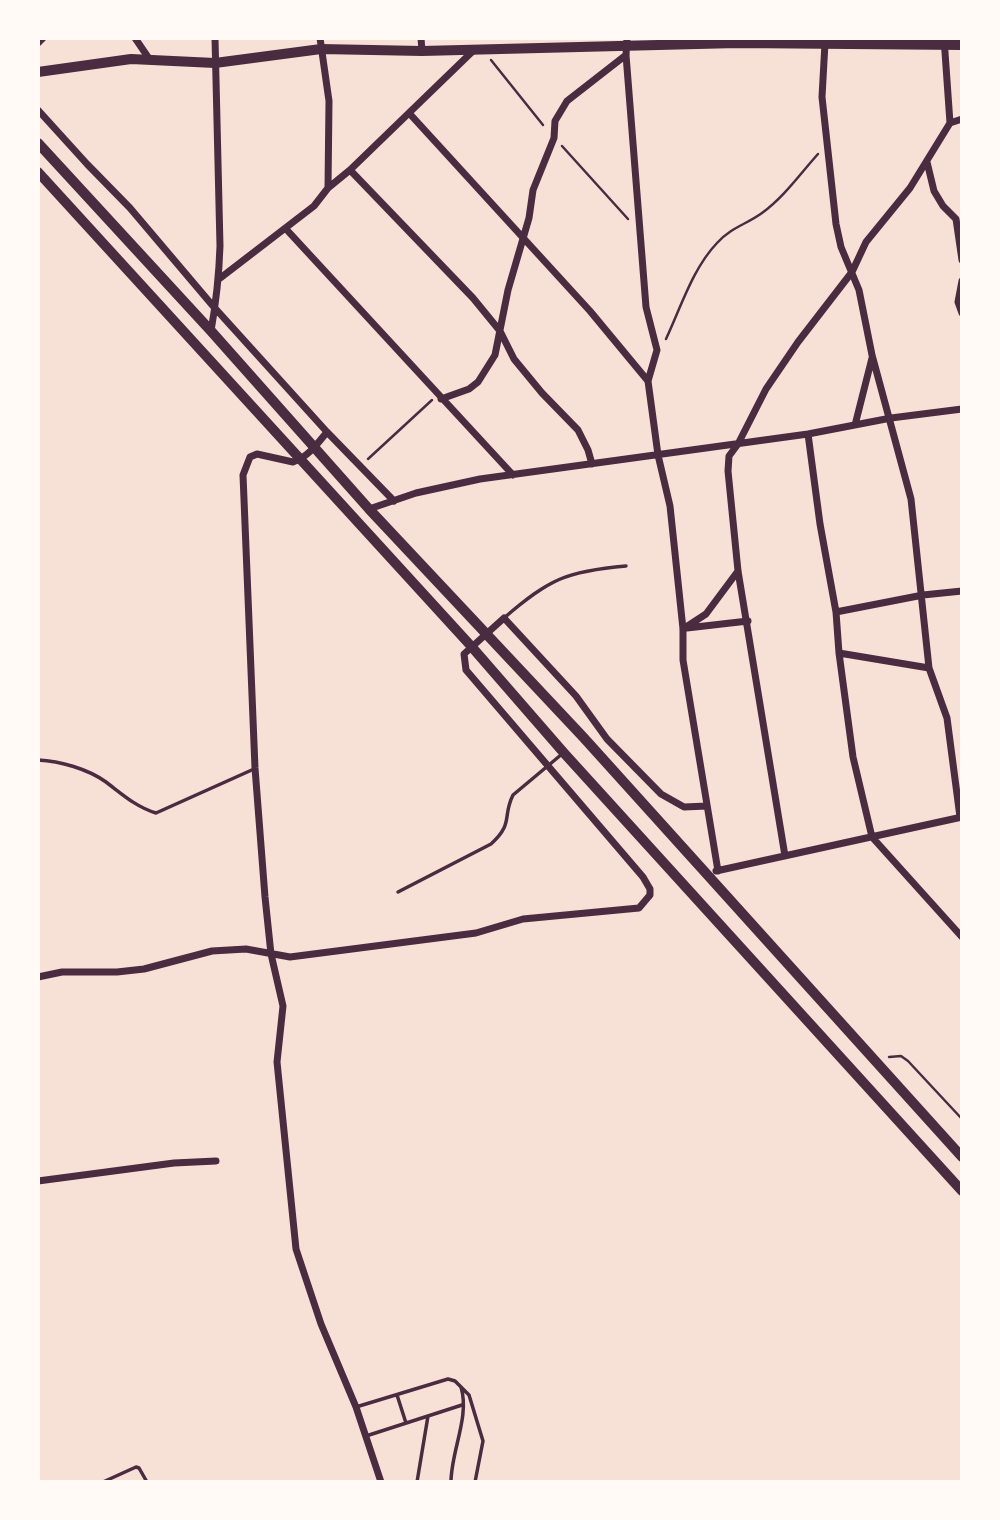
<!DOCTYPE html>
<style>
body{margin:0}
#map{position:relative;width:1000px;height:1520px;overflow:hidden;background:#f7e1d7;font-family:"Asap Condensed",sans-serif}
canvas{display:block}
.frame{position:absolute;inset:0;border:40px solid #fffaf5;pointer-events:none}
</style>
<div id="map">
<canvas width="1000" height="1520"></canvas>
<div class="frame"></div>
</div>
<script>
const context = document.querySelector('canvas').getContext('2d');
context.lineJoin = 'round';
function strokePath(path, color, width, dash) { context.strokeStyle = color; context.lineWidth = width; context.lineCap = dash ? 'butt' : 'round'; context.setLineDash(dash || []); context.stroke(path); }
const path = new Path2D(`
 M491,60L543,125
 M562,146L628,219
 M666,339C681,307 693,268 717,243C730,228 747,224 762,213C784,197 800,174 818,154
 M368,459L432,400
 M889,1057L901,1056L908,1061L962,1119`);
const service = new Path2D(`
 M504,618C549,579 567,571 626,566
 M38,760C60,761 88,769 106,782C122,794 136,807 156,813L254,769
 M398,892L491,844C514,823 502,817 513,795L562,754
 M397,1395L406,1423
 M356,1407L448,1379L455,1381L469,1395L483,1441L475,1482
 M428,1416L462,1405
 M366,1436L428,1416L417,1482
 M103,1482L136,1467L139,1468L147,1482
 M451,1482C451,1451 470,1417 461,1387`);
const minor = new Path2D(`
 M135,38L150,60
 M320,38L329,101L328,188
 M421,38L422,51
 M627,38L626,55L646,307L657,350L648,381L658,455L670,506L683,629V660L718,871
 M944,38L950,123
 M38,43L43,38
 M825,43L822,97L836,224L841,247L859,290L872,355L911,499L929,668L947,718L960,817
 M38,110L87,164L130,208L213,306L327,432L394,501
 M409,113L590,311L648,381
 M927,162L934,191L943,206L956,219L962,260
 M350,170L475,49
 M286,229L513,475
 M219,279L314,206L328,188L350,170L473,298L500,331L514,359L542,393L578,430L588,450L592,464
 M962,281L958,302L962,313
 M211,331C216,303 219,275 220,246L215,38
 M441,399L469,389L478,382L495,355L508,290L529,218L533,190L554,138L555,121L567,101L626,55
 M855,425L872,358
 M327,432C318,443 308,457 293,462L257,454L250,457L243,475L255,768L265,897L271,954L283,1006L277,1062L296,1249L321,1324L356,1407L381,1482
 M808,434L820,524L836,612L839,653L853,757L872,837L962,937
 M369,509L416,493L480,479L808,434L891,418L962,409
 M836,612L923,595L962,591
 M687,628L748,621
 M683,629L706,614L738,571
 M839,653L929,668
 M785,856L738,571L728,471L729,456L738,444L766,389L798,342L852,272L866,242L910,188L950,123L962,119
 M716,871L962,817
 M38,977L62,972H117L144,969L212,951L246,949L290,957L476,933L523,919L639,908L650,895V889L643,877L466,670L464,654L504,618L576,696L607,739L661,794L684,807L707,806
 M38,1181L174,1163L216,1161`);
const tertiary = new Path2D(`
 M38,72L131,59L215,63L321,49L422,51L737,43L962,45`);
const secondary = new Path2D(`
 M38,143L211,331L369,509L584,738L962,1157
 M38,172L471,646L564,753L962,1191`);
strokePath(path, '#4a2c40', 2.5);
strokePath(service, '#4a2c40', 3.5);
strokePath(minor, '#4a2c40', 7);
strokePath(tertiary, '#4a2c40', 10);
strokePath(secondary, '#4a2c40', 10);
</script>
